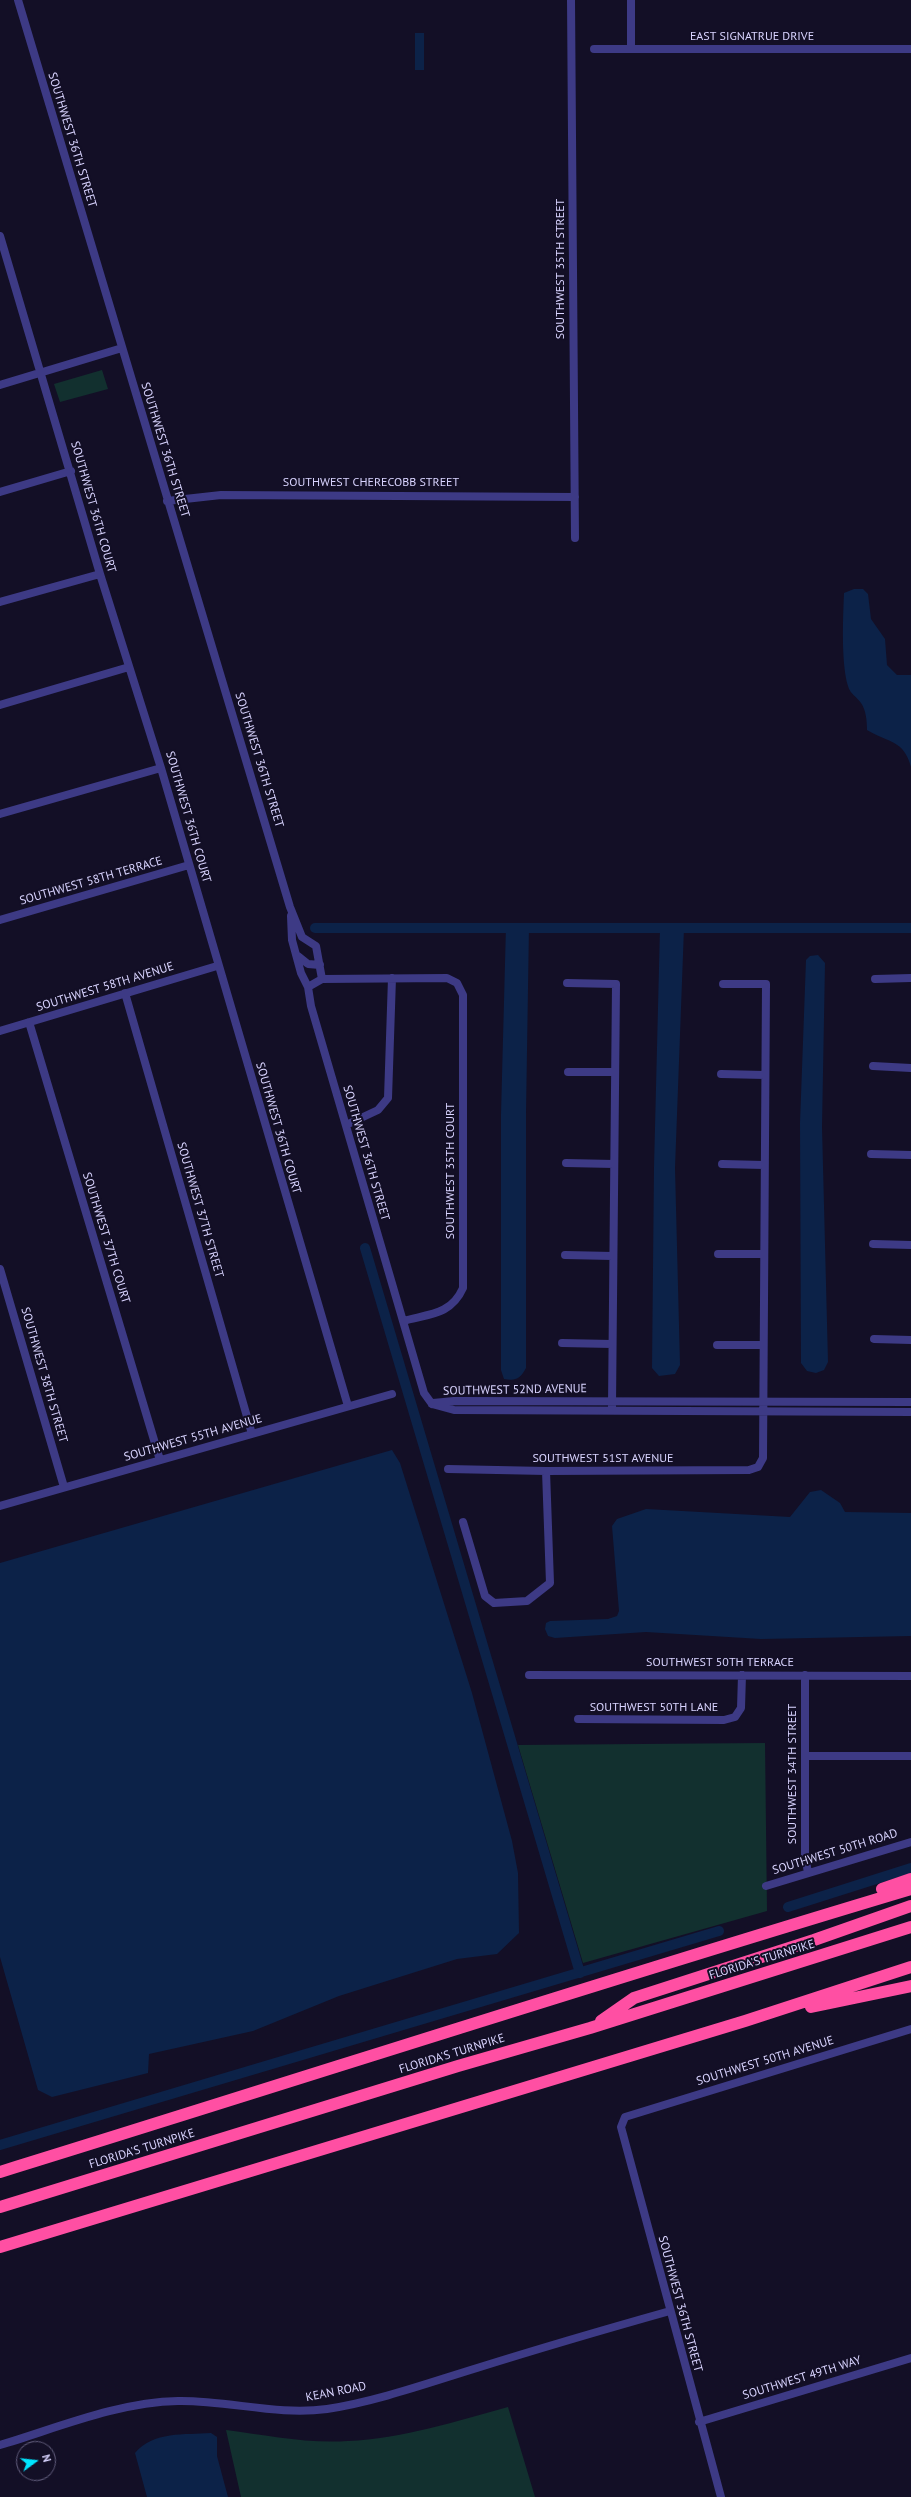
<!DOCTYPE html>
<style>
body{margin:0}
#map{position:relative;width:911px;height:2497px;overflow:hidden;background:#130f26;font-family:"PT Sans",sans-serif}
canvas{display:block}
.north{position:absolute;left:16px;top:2441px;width:40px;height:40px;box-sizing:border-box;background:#130f26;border:1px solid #625e7d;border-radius:50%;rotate:75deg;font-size:11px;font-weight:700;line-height:16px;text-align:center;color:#d9d4ff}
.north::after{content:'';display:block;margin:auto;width:14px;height:18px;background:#00e5ff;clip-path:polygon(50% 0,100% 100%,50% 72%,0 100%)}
</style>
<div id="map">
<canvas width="911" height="2497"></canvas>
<div class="north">N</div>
</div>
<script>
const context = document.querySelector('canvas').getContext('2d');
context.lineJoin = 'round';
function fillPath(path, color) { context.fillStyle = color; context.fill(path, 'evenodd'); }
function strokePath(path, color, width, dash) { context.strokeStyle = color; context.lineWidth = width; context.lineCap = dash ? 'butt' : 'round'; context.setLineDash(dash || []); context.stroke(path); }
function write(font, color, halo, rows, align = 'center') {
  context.font = font + ' "PT Sans",sans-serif'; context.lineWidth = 4; context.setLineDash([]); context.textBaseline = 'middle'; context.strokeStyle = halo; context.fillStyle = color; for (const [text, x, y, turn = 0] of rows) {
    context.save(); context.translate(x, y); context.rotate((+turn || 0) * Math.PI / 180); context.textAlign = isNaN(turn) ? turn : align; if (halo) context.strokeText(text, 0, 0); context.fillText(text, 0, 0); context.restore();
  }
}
const green = new Path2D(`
 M102,370L108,389L60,402L54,384Z
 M765,1743L767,1911L583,1963L518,1745Z
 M508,2407L535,2497H241L226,2430C266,2435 308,2444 348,2441C402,2439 456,2421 508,2407Z`);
const water = new Path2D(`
 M415,33H424V70H415Z
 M854,589H863L868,594L871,619L885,639L887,665L897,675H911V767C904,740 889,743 867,730C867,721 866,710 861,703C857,697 850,694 848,686C841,663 843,618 844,593Z
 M506,926H529L526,1113V1368C520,1379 516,1381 504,1379L501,1370V1114Z
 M660,928H684L675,1168L680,1365L675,1374L659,1376L652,1368L654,1167Z
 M818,955L825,963L822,1127L828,1362L824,1370L816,1373L807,1371L801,1363L800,1123L806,960L810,956Z
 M392,1450L400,1463L472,1693L512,1841L518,1873L519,1933L497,1954L457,1959L339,1996L253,2031L149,2054L148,2073L52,2097L38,2090L0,1957V1563Z
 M821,1490L840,1503L845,1512L911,1513V1636L761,1639L646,1632L555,1638L548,1636L545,1629L546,1623L550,1621L608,1619L617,1616L619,1611L612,1526L617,1519L646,1509L790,1517L810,1492Z
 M211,2433L217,2437V2456L228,2497H147L135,2453C153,2431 185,2435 211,2433Z`);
const canal = new Path2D(`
 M315,928H911
 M365,1248L580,1973
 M788,1907L911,1868
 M0,2145L719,1931`);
const minor = new Path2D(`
 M18,0L290,907L302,937L316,946L322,979
 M571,0L575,538
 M631,0V48
 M594,49H911
 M0,236L100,574L161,768L348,1406
 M0,385L122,348
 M0,492L71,471
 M167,501L221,495L575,497
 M0,602L100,574
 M0,705L129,667
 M0,814L161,768
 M291,916L292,940L301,973L308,987L311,1006L424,1393L432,1404
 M0,920L189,865
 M298,956L308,964L320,965
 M875,979L911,978
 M567,983L616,984L612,1406
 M308,987L322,979L447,978L457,983L463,995V1288C451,1315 429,1314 403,1321
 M125,993L252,1434
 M29,1022L160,1460
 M0,1031L217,966
 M873,1066L911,1068
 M568,1072H615
 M721,1074L765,1075
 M346,1125L378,1110L388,1098L392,978
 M871,1154L911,1155
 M566,1163L614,1164
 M722,1164L764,1165
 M873,1244L911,1245
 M718,1254H763
 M565,1255L613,1256
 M0,1269L64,1487
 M874,1339L911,1340
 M562,1343L612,1344
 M717,1345H763
 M433,1403L454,1401L911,1402
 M432,1404L454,1410L911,1412
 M448,1469L546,1471L749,1470L758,1467L763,1458L766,984H723
 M0,1506L392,1394
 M463,1522L485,1596L494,1603L527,1601L550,1583L546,1471
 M529,1675L911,1676
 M805,1675V1855L808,1873
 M578,1719L724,1720L735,1717L741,1708L742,1675
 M805,1756H911
 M766,1886L911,1842
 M699,2422L911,2358
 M0,2445C57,2428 118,2402 178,2401C228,2400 277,2416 327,2409C378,2401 428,2383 477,2368C541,2348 606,2329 670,2311
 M721,2497L621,2127L625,2117L911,2029`);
const motorway = new Path2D(`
 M882,1889L911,1879
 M811,2007L911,1986
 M601,2021L634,1998L814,1940L911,1906
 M0,2172C304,2078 606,1980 911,1889
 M0,2207L458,2066L590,2028L911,1927
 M0,2247L745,2021L911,1967`);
const streetNames = [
 ["EAST SIGNATRUE DRIVE",752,37],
 ["SOUTHWEST 36TH STREET",72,140,73],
 ["SOUTHWEST 35TH STREET",561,269,-90],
 ["SOUTHWEST 36TH STREET",165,450,73],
 ["SOUTHWEST CHERECOBB STREET",371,483],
 ["SOUTHWEST 36TH COURT",93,507,74],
 ["SOUTHWEST 36TH STREET",259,760,73],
 ["SOUTHWEST 36TH COURT",188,817,74],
 ["SOUTHWEST 58TH TERRACE",91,881,-16],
 ["SOUTHWEST 58TH AVENUE",105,987,-17],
 ["SOUTHWEST 36TH COURT",278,1128,74],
 ["SOUTHWEST 36TH STREET",366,1153,74],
 ["SOUTHWEST 35TH COURT",451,1171,-90],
 ["SOUTHWEST 37TH STREET",200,1210,74],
 ["SOUTHWEST 37TH COURT",106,1238,73],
 ["SOUTHWEST 38TH STREET",44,1375,74],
 ["SOUTHWEST 52ND AVENUE",515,1390,-1],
 ["SOUTHWEST 55TH AVENUE",193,1438,-16],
 ["SOUTHWEST 51ST AVENUE",603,1459],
 ["SOUTHWEST 50TH TERRACE",720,1663],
 ["SOUTHWEST 50TH LANE",654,1708],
 ["SOUTHWEST 34TH STREET",793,1774,-90],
 ["SOUTHWEST 50TH ROAD",835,1852,-17],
 ["FLORIDA'S TURNPIKE",762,1960,-17],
 ["FLORIDA'S TURNPIKE",452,2054,-17],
 ["SOUTHWEST 50TH AVENUE",765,2061,-17],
 ["FLORIDA'S TURNPIKE",142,2149,-17],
 ["SOUTHWEST 36TH STREET",680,2304,75],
 ["SOUTHWEST 49TH WAY",802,2378,-17],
 ["KEAN ROAD",336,2392,-11]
];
fillPath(green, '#12302f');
fillPath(water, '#0c2248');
strokePath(canal, '#0c2248', 10);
strokePath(minor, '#3d3a85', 8);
strokePath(motorway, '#ff4fa3', 12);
write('12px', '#d9d4ff', '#130f26', streetNames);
</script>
